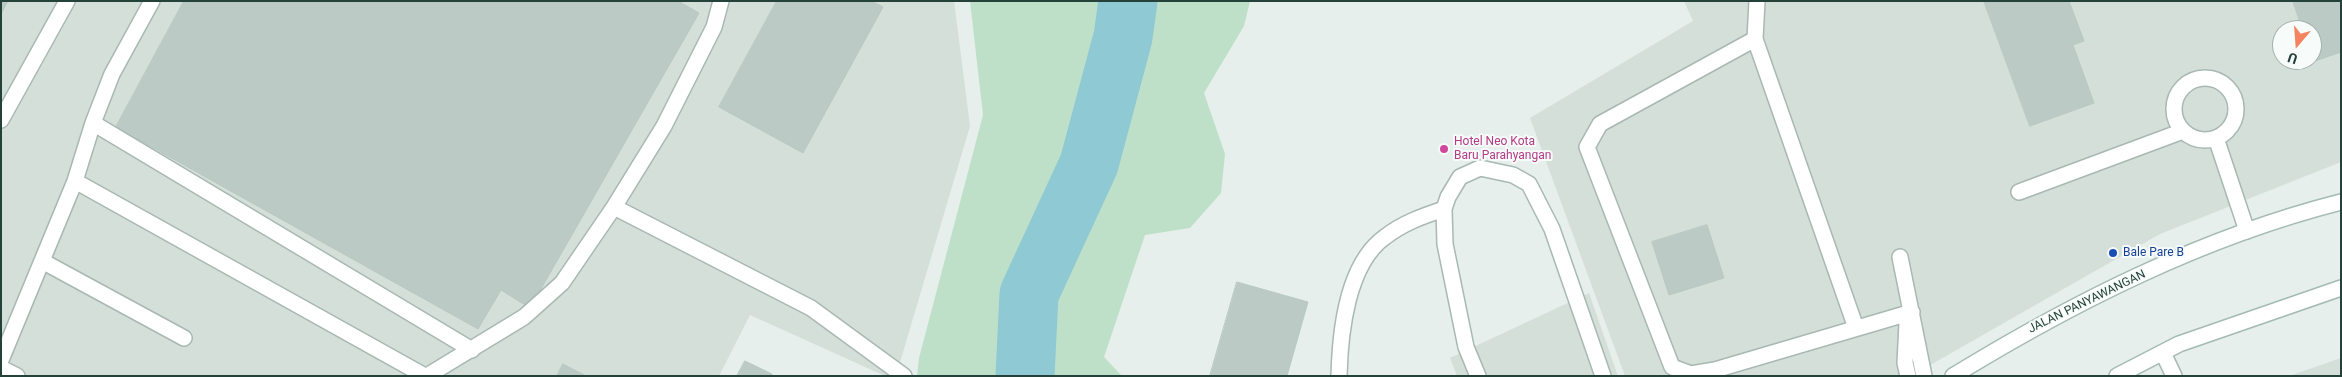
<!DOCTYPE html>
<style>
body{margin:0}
#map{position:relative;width:2342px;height:377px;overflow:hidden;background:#e6efeb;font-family:Roboto,sans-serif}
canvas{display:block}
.frame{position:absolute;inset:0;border:2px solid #24423a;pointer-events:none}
.north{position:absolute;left:2272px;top:20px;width:50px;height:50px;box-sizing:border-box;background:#f7fbf9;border:1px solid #a3b1ad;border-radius:50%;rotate:198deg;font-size:14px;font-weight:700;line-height:20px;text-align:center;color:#24423a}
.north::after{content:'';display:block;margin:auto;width:18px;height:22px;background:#f4845f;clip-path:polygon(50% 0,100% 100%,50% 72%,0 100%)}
</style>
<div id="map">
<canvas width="2342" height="377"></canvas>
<div class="frame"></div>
<div class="north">U</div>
</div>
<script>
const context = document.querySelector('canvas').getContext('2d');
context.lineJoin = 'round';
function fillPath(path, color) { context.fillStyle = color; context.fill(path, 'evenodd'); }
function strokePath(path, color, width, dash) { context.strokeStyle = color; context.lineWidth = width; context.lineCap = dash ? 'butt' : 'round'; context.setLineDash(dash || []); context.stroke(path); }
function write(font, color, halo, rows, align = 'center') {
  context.font = font + ' Roboto,sans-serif'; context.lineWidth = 4; context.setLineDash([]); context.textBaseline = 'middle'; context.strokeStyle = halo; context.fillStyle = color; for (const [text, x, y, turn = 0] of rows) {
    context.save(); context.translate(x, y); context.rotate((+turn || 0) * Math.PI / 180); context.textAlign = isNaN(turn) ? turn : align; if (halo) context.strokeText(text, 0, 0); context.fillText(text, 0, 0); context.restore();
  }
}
const built = new Path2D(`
 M1,1H954L970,126L896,376H885L750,315L719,376H1Z
 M1684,1H2341V162L2160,234L1911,376H1625L1530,118L1693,21ZM2282,30H2312V60H2282Z
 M1589,293L1618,376H1457L1450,358Z
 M2341,358V376H2289Z`);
const green = new Path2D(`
 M970,1H1250L1244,26L1204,93L1225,154L1221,193L1190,228L1145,235L1104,357L1122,376H917L919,358L983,115Z`);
const river = new Path2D(`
 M1025,376L1029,294L1089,164L1123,37L1128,1`);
const building = new Path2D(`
 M1,1H8L1,14Z
 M184,1H678L699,13L530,308L501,290L478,329L116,127Z
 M777,1H871L883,7L803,153L719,107Z
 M1984,1H2069L2084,41L2073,45L2094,103L2030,126Z
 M2293,1H2341V52L2315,61L2312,53V30H2303Z
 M1707,225L1724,278L1669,295L1652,242Z
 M1237,282L1308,302L1287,376H1210Z
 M745,361L772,374L771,376H737Z
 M563,364L586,376H557Z`);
const service = new Path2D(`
 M1757,1L1755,39L1600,124L1587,147L1672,367L1691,374L1715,370L1912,312
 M1755,39L1856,328
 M2174 109a31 31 0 1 1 62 0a31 31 0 1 1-62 0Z
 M1,120L67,1
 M93,123L472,350
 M2216,138L2247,231
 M75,181L425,376
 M2019,192L2183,131
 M614,207L811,308L904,376
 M1900,257L1924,376
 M42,261L184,338
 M1907,323L1905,363L1908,376
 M2163,353L2174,376
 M1,360L75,181L93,123L112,74L152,1
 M1,368L17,376
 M427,376L524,317L562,283L614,207L664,126L714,27L721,1
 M1339,376C1340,333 1347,264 1385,237C1403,223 1423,216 1444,209
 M1478,376L1466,347L1445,244L1444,209L1448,197L1460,177L1480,168L1513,175L1529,184L1552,229L1603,376`);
const secondary = new Path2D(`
 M1953,376C2074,302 2203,237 2341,202
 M2117,376L2179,344L2341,288`);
const markers = [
 [1444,149,5,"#d1479c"],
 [2113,253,5,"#1a4fb4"]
];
const hotelNames = [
 ["Hotel Neo Kota",1454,142],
 ["Baru Parahyangan",1454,156]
];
const transitNames = [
 ["Bale Pare B",2123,253]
];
const streetNames = [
 ["JALAN PANYAWANGAN",2087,302,-26]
];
fillPath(built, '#d4dfda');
fillPath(green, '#bfe0c8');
strokePath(river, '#8ec9d4', 59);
fillPath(building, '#bbcac4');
strokePath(building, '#b8c9c2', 1);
strokePath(service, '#a8b8b2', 18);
strokePath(secondary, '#a4bbb3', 18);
strokePath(service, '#fff', 15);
strokePath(secondary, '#fff', 15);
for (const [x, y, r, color] of markers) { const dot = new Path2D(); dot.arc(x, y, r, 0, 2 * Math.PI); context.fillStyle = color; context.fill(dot); strokePath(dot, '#f7fbf9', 2); }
write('12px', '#b23c85', '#f7fbf9', hotelNames, 'left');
write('12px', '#164399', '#f7fbf9', transitNames, 'left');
write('12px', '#24423a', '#f7fbf9', streetNames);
</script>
